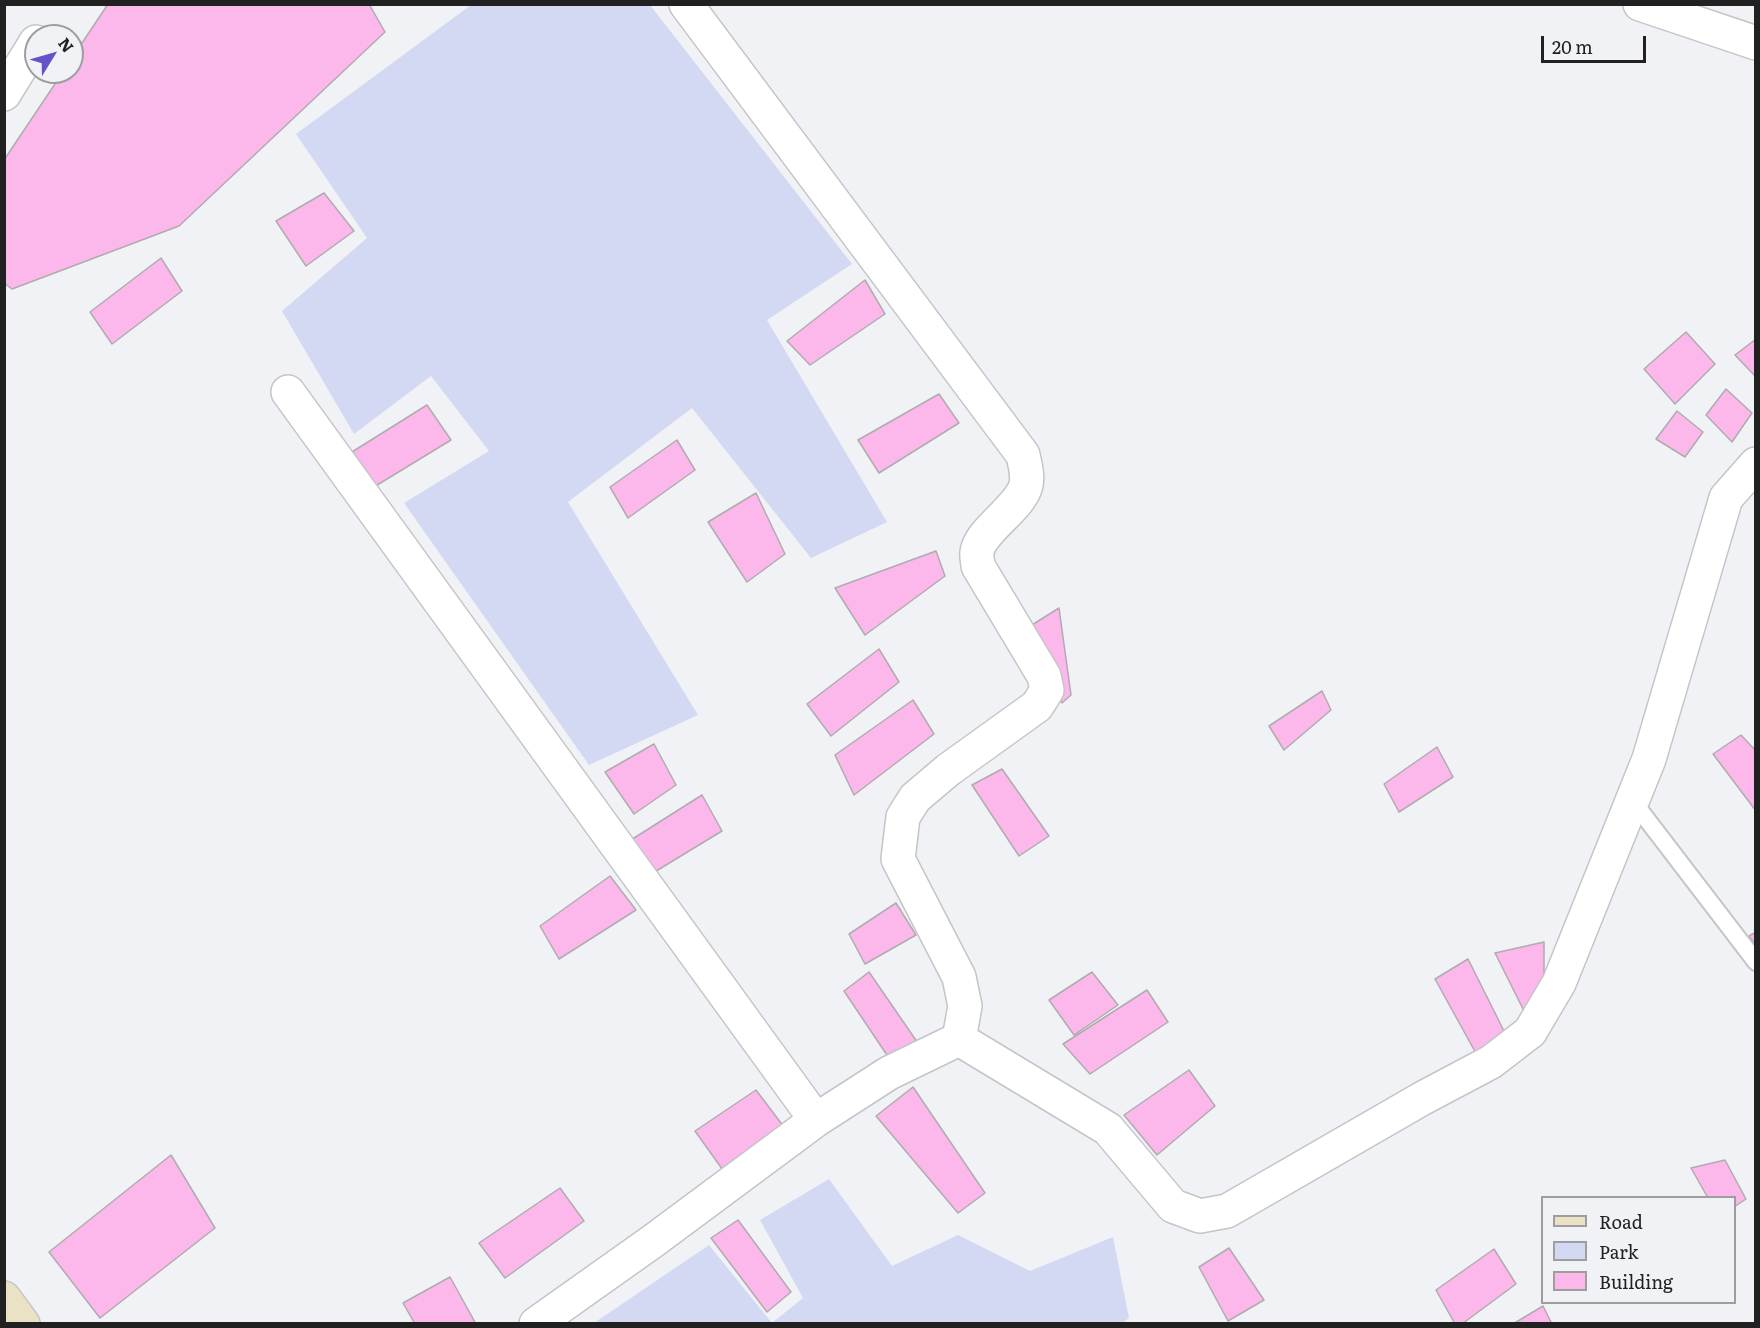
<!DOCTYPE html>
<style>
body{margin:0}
#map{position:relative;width:1760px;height:1328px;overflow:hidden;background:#f1f2f6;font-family:Literata,serif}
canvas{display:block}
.frame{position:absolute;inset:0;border:6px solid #212122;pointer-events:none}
.legend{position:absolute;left:1541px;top:1196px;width:195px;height:108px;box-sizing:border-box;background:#f1f2f6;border:2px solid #9e9ea1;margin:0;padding:8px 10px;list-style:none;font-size:18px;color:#212122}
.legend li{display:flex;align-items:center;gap:12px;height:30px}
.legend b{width:30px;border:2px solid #9e9ea1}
.north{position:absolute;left:24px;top:24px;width:60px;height:60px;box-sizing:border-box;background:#f1f2f6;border:2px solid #9e9ea1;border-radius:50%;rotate:53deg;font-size:16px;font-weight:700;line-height:24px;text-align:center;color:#212122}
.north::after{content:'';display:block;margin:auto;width:21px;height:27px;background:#6252cb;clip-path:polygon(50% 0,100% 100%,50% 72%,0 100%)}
.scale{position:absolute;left:1541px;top:36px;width:105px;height:27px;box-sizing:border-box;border:3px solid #212122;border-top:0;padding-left:8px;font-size:18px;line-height:21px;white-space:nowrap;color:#212122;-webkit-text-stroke:4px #f1f2f6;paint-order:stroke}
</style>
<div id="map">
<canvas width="1760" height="1328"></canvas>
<div class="frame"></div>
<ul class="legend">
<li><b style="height:8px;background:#ebe2c6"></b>Road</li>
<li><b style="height:16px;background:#d3d9f3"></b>Park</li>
<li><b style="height:16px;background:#fcb8ea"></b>Building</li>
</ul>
<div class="north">N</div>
<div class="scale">20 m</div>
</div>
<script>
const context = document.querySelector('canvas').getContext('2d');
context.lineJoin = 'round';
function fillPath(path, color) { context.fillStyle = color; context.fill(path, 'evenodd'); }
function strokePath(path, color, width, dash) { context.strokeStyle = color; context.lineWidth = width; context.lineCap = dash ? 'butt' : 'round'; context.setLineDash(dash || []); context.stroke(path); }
const green = new Path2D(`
 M471,5H650L852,264L767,320L887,522L811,558L692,408L568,502L698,715L589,765L404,503L489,451L431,376L354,434L282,311L367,238L296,134Z
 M829,1179L892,1266L958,1235L1030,1271L1113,1237L1129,1318L1121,1324L594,1323L709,1245L772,1323L803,1298L760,1220Z`);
const building = new Path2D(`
 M108,4H369L385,32L179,226L12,289L4,283V160L63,72H72V58Z
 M324,193L354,231L306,266L276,221Z
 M161,258L182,291L112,344L90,312Z
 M865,280L885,314L810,365L787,341Z
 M1686,332L1715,364L1675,404L1644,369Z
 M1756,339V377L1735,355Z
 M1726,389L1752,413L1732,442L1706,415Z
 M939,394L959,423L879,473L858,440Z
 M427,405L451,440L369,490L344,457Z
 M1677,411L1703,432L1685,457L1656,439Z
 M677,440L695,470L628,518L610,487Z
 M756,493L785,554L747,582L708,522Z
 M936,551L945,576L865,635L835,588Z
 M1059,608L1071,695L1062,703L1024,630Z
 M879,649L899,682L831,736L807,704Z
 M1322,691L1331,710L1284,750L1269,726Z
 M913,700L934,734L854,795L835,755Z
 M1741,735L1756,751V811L1713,754Z
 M654,744L676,785L634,814L605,772Z
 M1437,747L1453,777L1399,812L1384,784Z
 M1002,769L1049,836L1019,856L972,785Z
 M702,795L722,831L648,876L623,845Z
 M610,876L636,910L559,959L540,926Z
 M896,903L916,935L865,964L849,934Z
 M1756,932V946L1749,936Z
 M1544,942V980L1528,1019L1495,953Z
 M1468,959L1506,1035L1478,1057L1435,979Z
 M869,972L922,1049L895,1067L844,991Z
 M1092,972L1118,1005L1074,1035L1049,1000Z
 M1147,990L1168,1022L1090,1074L1063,1044Z
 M1189,1070L1215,1106L1157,1155L1124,1115Z
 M913,1087L985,1193L958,1213L876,1116Z
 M756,1090L790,1135L730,1180L695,1131Z
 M171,1155L215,1228L100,1318L49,1252Z
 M1725,1160L1746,1199L1734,1207V1198H1708L1691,1168Z
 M560,1188L584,1221L505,1278L479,1243Z
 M738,1220L791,1292L767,1312L711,1238Z
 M1229,1248L1264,1300L1228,1321L1199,1267Z
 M1494,1249L1516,1284L1462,1324H1455L1436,1290Z
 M450,1277L476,1324H415L403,1303Z
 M1543,1306L1552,1324H1513Z`);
const service = new Path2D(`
 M1632,800L1756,962`);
const minor = new Path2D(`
 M1640,4L1756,43
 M4,94L36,42
 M288,392L816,1120
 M959,1039L1108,1129L1173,1206L1200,1216L1227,1211L1423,1098L1491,1062L1530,1032L1559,983L1649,759L1726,498L1756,464
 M536,1324L653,1241L816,1120L889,1073L959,1039L965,1006L959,977L898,859L903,817L915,798L948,770L1037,706L1047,690L1044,676L978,566C978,562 976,556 977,552C980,531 1017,510 1025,488C1029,478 1025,465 1023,455L686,4`);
const secondary = new Path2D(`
 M4,1298L23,1324`);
fillPath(green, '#d3d9f3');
fillPath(building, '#fcb8ea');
strokePath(building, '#afabae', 1.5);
strokePath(service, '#c4c5c8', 20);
strokePath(minor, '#c4c5c8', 36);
strokePath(secondary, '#c4c5c8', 36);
strokePath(service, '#fff', 16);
strokePath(minor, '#fff', 33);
strokePath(secondary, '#ebe2c6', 33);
</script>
